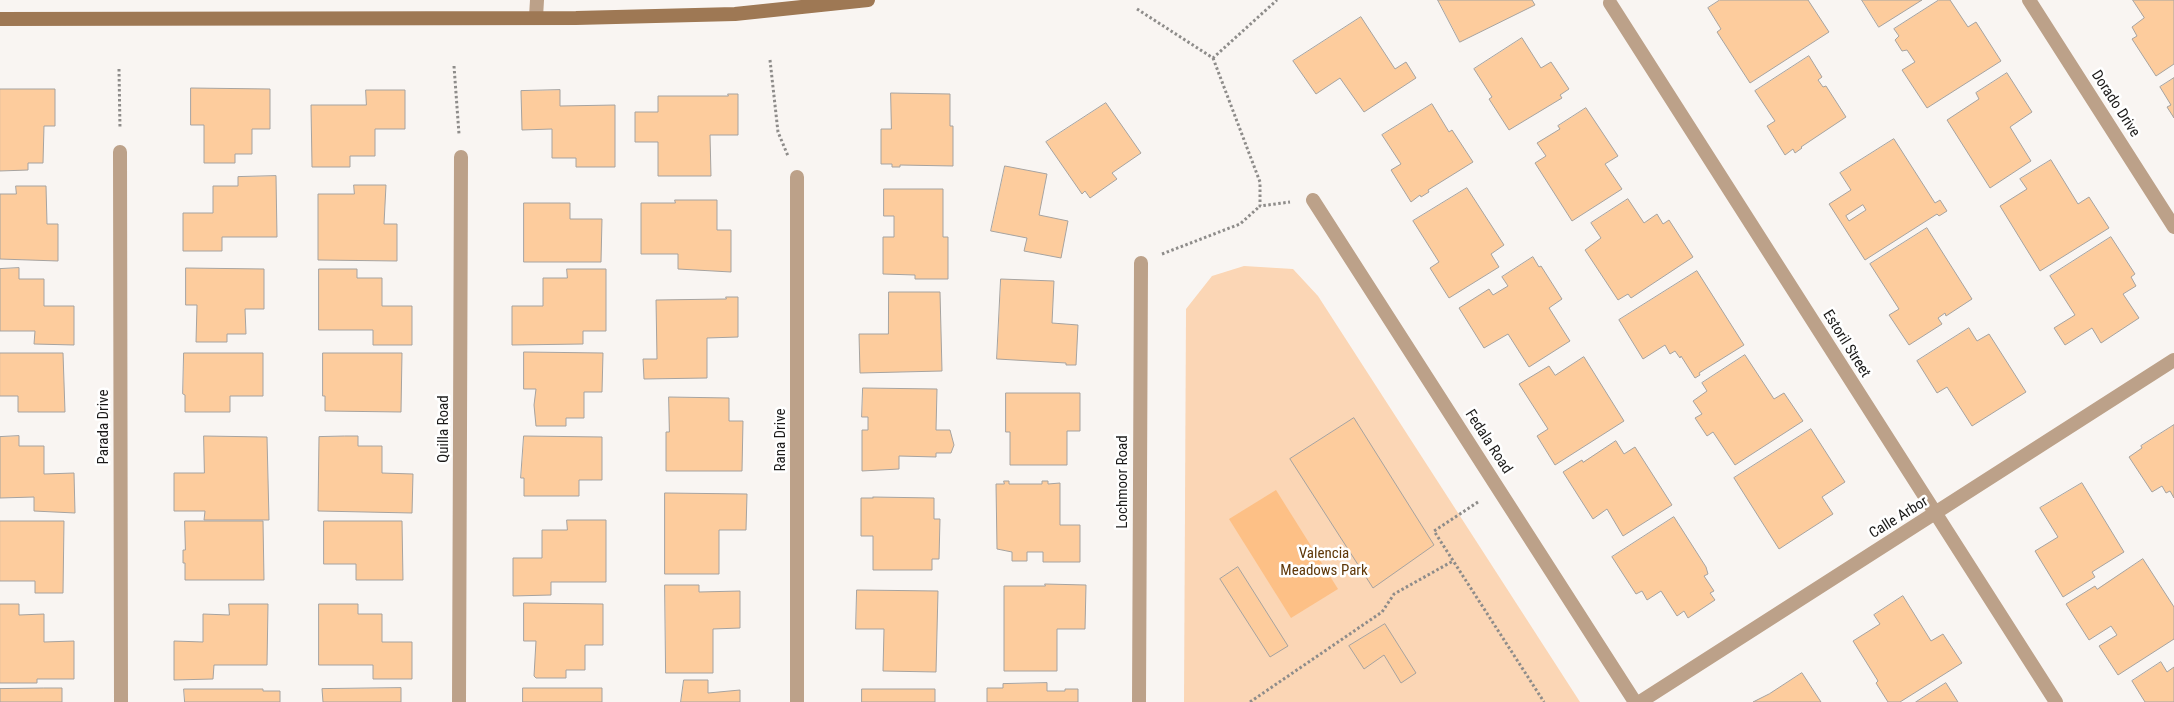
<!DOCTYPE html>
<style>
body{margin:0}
canvas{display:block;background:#f9f5f2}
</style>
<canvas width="2174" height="702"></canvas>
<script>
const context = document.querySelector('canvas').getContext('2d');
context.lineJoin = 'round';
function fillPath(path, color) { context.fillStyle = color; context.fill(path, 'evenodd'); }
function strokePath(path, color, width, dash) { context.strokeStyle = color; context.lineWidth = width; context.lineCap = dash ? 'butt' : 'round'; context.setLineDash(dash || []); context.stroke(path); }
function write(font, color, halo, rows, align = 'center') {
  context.font = font + ' "Roboto Condensed",sans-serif'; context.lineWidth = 5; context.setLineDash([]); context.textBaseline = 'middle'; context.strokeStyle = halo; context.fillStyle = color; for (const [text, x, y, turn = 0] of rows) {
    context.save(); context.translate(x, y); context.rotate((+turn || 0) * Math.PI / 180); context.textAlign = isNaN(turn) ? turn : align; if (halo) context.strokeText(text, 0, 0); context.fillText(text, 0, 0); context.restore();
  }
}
const green = new Path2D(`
 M1244,266L1293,269L1318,296L1580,702H1184L1186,309L1212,276Z`);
const water = new Path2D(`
 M1276,490L1338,589L1291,618L1229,519Z`);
const building = new Path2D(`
 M1438,0H1532L1535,5L1460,42Z
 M1720,0H1808L1829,32L1750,83L1717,32L1721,29L1708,8Z
 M1862,0H1922L1879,27Z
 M1939,0H1950L1968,27L1976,22L2001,61L1927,108L1902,70L1915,62L1907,50L1902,51L1895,40L1899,36L1894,29Z
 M2133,0H2174V64L2156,76L2132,39L2137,36L2132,27L2144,18Z
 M1361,17L1395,69L1406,62L1416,78L1364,112L1340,78L1316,94L1293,61Z
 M1522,38L1541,68L1551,62L1569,89L1560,95L1562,98L1509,130L1489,99L1492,97L1474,69Z
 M1809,56L1822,77L1818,80L1823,87L1826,86L1846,117L1801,147L1802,148L1795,153L1793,149L1785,155L1767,126L1775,121L1755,91Z
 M2007,73L2032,112L2010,127L2031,161L1990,188L1947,120L1979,99L1976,93Z
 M2174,78V118L2167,107L2171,105L2160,87Z
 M191,88L270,89V129H252V154H235V163H204V125H191Z
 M0,89H55V126H44L43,163H28V170L0,171Z
 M366,90H405V129H375V156H350V167H312L311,105H366Z
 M560,90V106L615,105V167H576V158H552V129L522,130L521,91Z
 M891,93L950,94V126H953V166L900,165V167H892V164H881V129H891Z
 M728,94H738V135H710L711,176H658V142H635V112H658V96H728Z
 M1106,103L1141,153L1112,173L1117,179L1090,198L1085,191L1082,194L1046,142Z
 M1432,104L1449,132L1452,130L1473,162L1428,190L1429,192L1421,197L1420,195L1411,202L1391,170L1401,164L1382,135Z
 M1586,108L1618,156L1605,164L1622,189L1572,221L1535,163L1546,156L1537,143L1560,129L1558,126Z
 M1894,139L1935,203L1940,200L1947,211L1939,216L1937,214L1865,260L1829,204L1851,190L1840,173ZM1863,205L1866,210L1849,221L1846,216Z
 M2051,160L2078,204L2089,197L2109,228L2040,271L2000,206L2027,189L2020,179Z
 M1005,166L1047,174L1039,215L1068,221L1061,258L1024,251L1027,238L991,231Z
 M276,176L277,237H222V251H183V213H213V186H238V177Z
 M354,185H386L384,224H397V261L318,260V194H354Z
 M16,186H46L47,224H58V261L0,259V194H16Z
 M1467,188L1504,245L1491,254L1499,267L1449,298L1430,268L1439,262L1413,221Z
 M884,189H943V237H948V279H915V275L883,274V237H894V216H884Z
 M1628,199L1644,223L1657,214L1663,224L1669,220L1693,257L1631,298L1628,294L1618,300L1585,250L1601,238L1591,223Z
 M675,200H717V230H731V272L678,269V254H641V203H675Z
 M524,203H570V219H602L601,262H524Z
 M1927,228L1972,299L1946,316L1945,313L1938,318L1942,324L1909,345L1889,315L1899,309L1870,264Z
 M2111,237L2135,274L2131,277L2136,286L2123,294L2139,318L2101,343L2092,328L2065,345L2054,328L2075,315L2050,276Z
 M1533,257L1539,267L1541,266L1562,299L1549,308L1570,341L1529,367L1508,334L1484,348L1459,308L1489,289L1493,295L1508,286L1502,277Z
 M19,268V279H44V306H74V345L34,344L35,331H0V269Z
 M186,268L264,269V309H245L246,334H227V342H196L197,305H186Z
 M319,269H357V278H382V306H412V345H373V330H319Z
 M567,269H606V331H583V344L512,345V306H543V278H567Z
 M1697,271L1744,345L1699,373L1700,375L1695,378L1681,356L1680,358L1675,351L1670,354L1665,345L1643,359L1619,320Z
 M1001,279L1054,281L1052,323L1078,325L1076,365H1066V363L997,359Z
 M889,292H940L942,371L860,373L859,334H888Z
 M726,297H738V337L707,338V378L644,379L643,359H657L656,300L726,299Z
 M1969,328L1977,341L1989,334L2026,392L1972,426L1947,387L1937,393L1917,361Z
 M524,352L603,353L602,392H584V418H566V426H536L534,405L536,389H524Z
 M0,353H63L65,412H18V396H0Z
 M184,353H263V396H230V412H185V395L183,394Z
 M323,353H402L401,412L325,411V396H323Z
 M1745,355L1774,399L1784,393L1803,421L1735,465L1713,432L1707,436L1695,418L1702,414L1693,401L1707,391L1702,383Z
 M1584,357L1624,421L1555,465L1537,436L1548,429L1519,384L1549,366L1555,375Z
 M863,388L937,389L936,430H950L954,445L951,453H936V457L899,456V469L862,471V430H868V417H862Z
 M1006,393H1080V431H1067V465H1010V432H1006Z
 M669,397L729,398V421H743L742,471H666V432H669Z
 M1354,418L1434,545L1373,588L1290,459Z
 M2174,425V498L2170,491L2166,493L2162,486L2152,492L2129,457L2142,448L2141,446Z
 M1811,429L1845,482L1822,497L1833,514L1779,549L1734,478Z
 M19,436V446H44V474L74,473L75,513L34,511V497L0,498V437Z
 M204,436L267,437L269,520H204L205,511H174V473H204Z
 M345,436H358V446H382V473L413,474L412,513L318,511L319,437Z
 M524,436L602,437V480H579V496H524V478H521Z
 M1616,441L1624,454L1635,447L1672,505L1623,536L1607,509L1593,519L1563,472L1582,460L1583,462Z
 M1004,481H1009V484H1042V481H1048V484L1060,483V525H1080V562H1043V552H1027V561H1012V552L997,549L996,484H1004Z
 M2082,483L2124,552L2092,572L2095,577L2063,597L2035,551L2058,537L2040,508Z
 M665,493L747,494L746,530H719V574H665Z
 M873,497L934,498V519H940L939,559H932V570H873V536H861V498H873Z
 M1674,517L1706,567L1708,574L1704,576L1714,591L1710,593L1715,600L1688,618L1684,611L1677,616L1661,591L1647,600L1642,591L1636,594L1612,557Z
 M567,520H606V582H551V595L513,596V558H542V530H567Z
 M0,521H64L63,593H35V581H0Z
 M185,521H263L264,580H185V563H183V550H185Z
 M324,521H402L403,580H356V564H324Z
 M2143,559L2174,607V639L2118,675L2099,646L2117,635L2111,626L2089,640L2066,604L2095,586L2097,589Z
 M1238,567L1288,646L1270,657L1220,579Z
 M1045,584L1086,585L1085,629H1057V671H1004V586H1045Z
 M665,585H699V592L740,591V628L713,629V673H666Z
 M857,590L938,591L936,672L883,671L884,629H856Z
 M1903,596L1931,641L1943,634L1962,663L1900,702H1888L1876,683L1878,681L1853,641L1880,624L1874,615Z
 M524,603L603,604V645H585V670H566V678H536L534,676L536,641H524Z
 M0,604H19V615L44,614V642L74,641V679H37V683H0Z
 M229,604H268L267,665H214L213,679L174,680V641L203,642V614L229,615Z
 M319,604H358V614H382V642H412V679H373V665H319Z
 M1385,624L1416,673L1401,683L1384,655L1364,669L1349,646Z
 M2161,662L2167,672L2174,667V702H2145L2132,681Z
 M1802,673L1821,702H1753L1769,694Z
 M684,680H708V693L740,690V702H681Z
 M1047,683V691H1065V689H1078V702H987V688H1003V684Z
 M1946,683L1958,702H1916Z
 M44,688H62V702H0V689Z
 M401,688V702H323L322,689Z
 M523,688H602V702H523Z
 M184,689H263V691H280V702H185Z
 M862,689H935V702H862Z`);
const path = new Path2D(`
 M1137,9L1213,58L1277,0
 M1213,58L1260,182V206L1290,202
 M770,60L778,132L788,156
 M454,66L459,134
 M119,69L120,129
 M1162,254L1240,224L1260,206
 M1478,502L1434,531L1544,702
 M1250,702L1382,612L1394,594L1453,561`);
const minor = new Path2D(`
 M2029,0L2174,227
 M1610,3L2056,702
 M536,17L537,0
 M120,152L121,702
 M797,177V702
 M1313,200L1635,702
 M459,702L461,157
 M1139,702L1141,263
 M1640,702L2174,360`);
const secondary = new Path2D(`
 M0,19L576,18L735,14L868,0`);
const streetNames = [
 ["Dorado Drive",2115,104,57],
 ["Estoril Street",1846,344,58],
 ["Parada Drive",104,427,-90],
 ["Quilla Road",444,429,-90],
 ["Rana Drive",781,440,-90],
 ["Fedala Road",1488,442,57],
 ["Lochmoor Road",1123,482,-90],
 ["Calle Arbor",1899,518,-32]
];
const parkNames = [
 ["Valencia",1324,554],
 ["Meadows Park",1324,571]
];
fillPath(green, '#fbd6b5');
fillPath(water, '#fdc086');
fillPath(building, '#fdcc9d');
strokePath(building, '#a6a3a0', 1);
strokePath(path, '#8e8c8a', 3, [2.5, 2.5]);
strokePath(minor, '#bca189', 14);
strokePath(secondary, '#9e7854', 14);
write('15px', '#1b1a19', '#fff', streetNames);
write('15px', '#5e3708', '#fff', parkNames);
</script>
